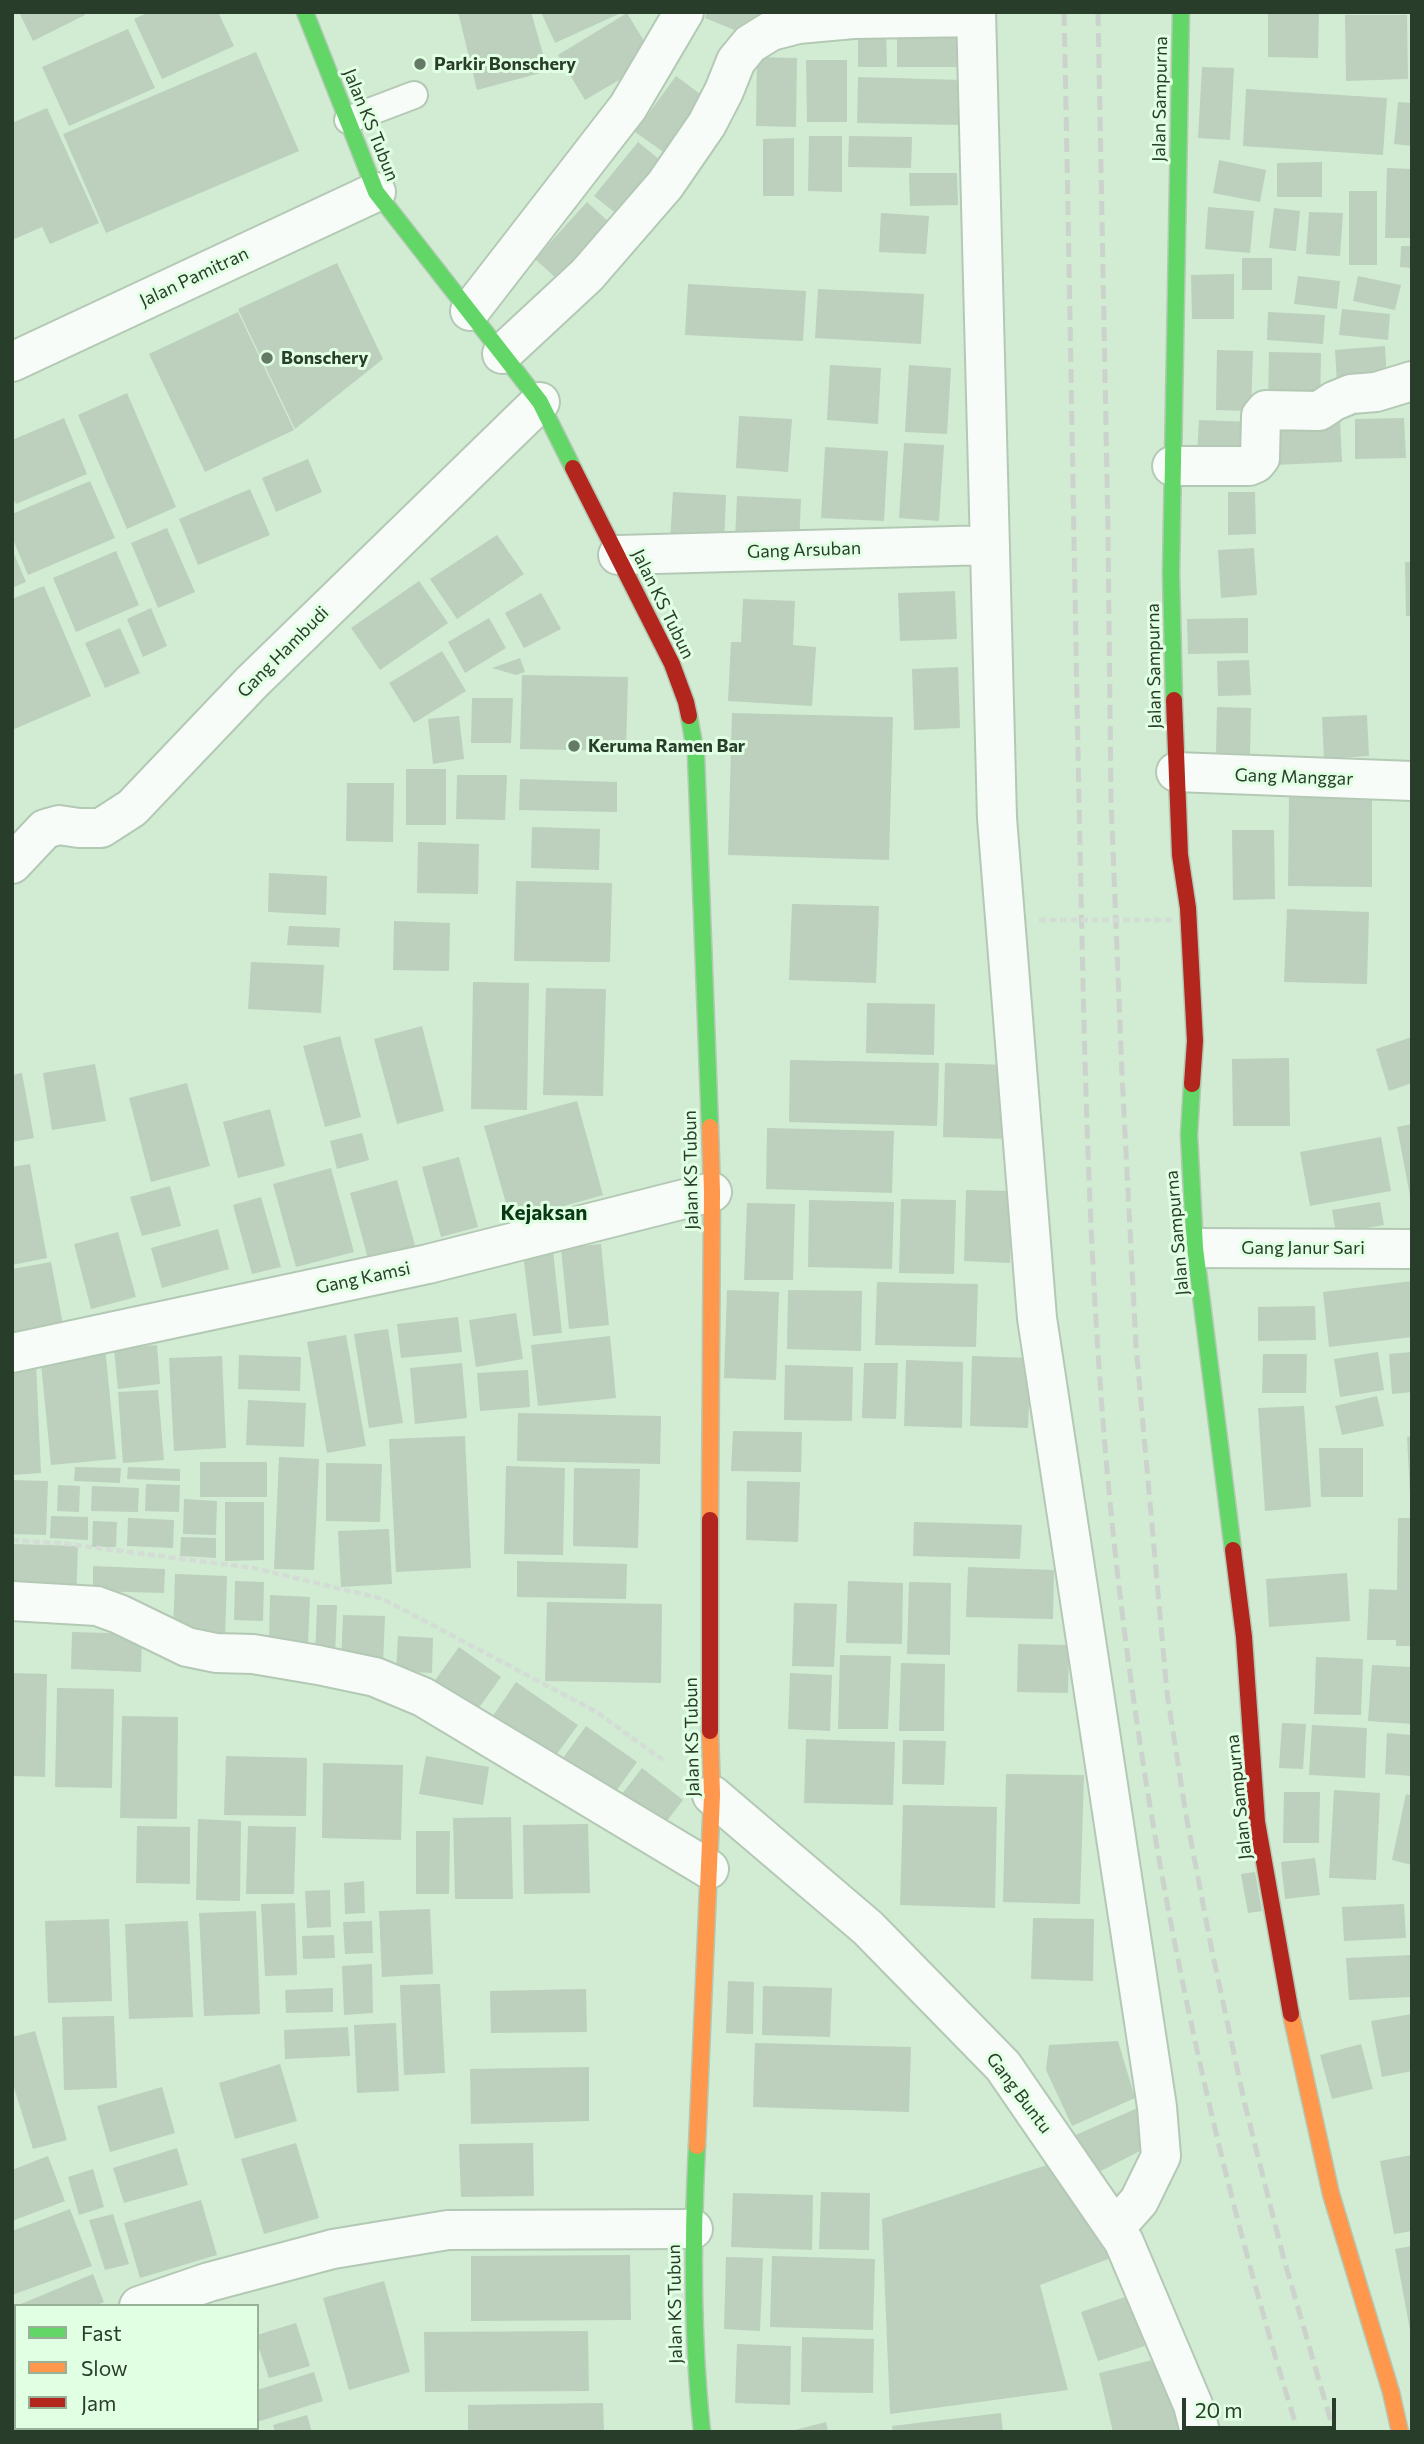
<!DOCTYPE html>
<style>
body{margin:0}
#map{position:relative;width:1424px;height:2444px;overflow:hidden;background:#d1ecd3;font-family:Commissioner,sans-serif}
canvas{display:block}
.frame{position:absolute;inset:0;border:14px solid #293d2b;pointer-events:none}
.legend{position:absolute;left:14px;top:2304px;width:245px;height:126px;box-sizing:border-box;background:#e1ffe3;border:2px solid #97b199;margin:0;padding:9px 12px;list-style:none;font-size:21px;color:#293d2b}
.legend li{display:flex;align-items:center;gap:14px;height:35px}
.legend b{width:35px;border:2px solid #97b199}
.scale{position:absolute;left:1182px;top:2398px;width:154px;height:32px;box-sizing:border-box;border:4px solid #293d2b;border-top:0;padding-left:9px;font-size:21px;line-height:24px;white-space:nowrap;color:#293d2b;-webkit-text-stroke:5px #e1ffe3;paint-order:stroke}
</style>
<div id="map">
<canvas width="1424" height="2444"></canvas>
<div class="frame"></div>
<ul class="legend">
<li><b style="height:9px;background:#63d668"></b>Fast</li>
<li><b style="height:9px;background:#ff974d"></b>Slow</li>
<li><b style="height:9px;background:#b3261e"></b>Jam</li>
</ul>
<div class="scale">20 m</div>
</div>
<script>
const context = document.querySelector('canvas').getContext('2d');
context.lineJoin = 'round';
function fillPath(path, color) { context.fillStyle = color; context.fill(path, 'evenodd'); }
function strokePath(path, color, width, dash) { context.strokeStyle = color; context.lineWidth = width; context.lineCap = dash ? 'butt' : 'round'; context.setLineDash(dash || []); context.stroke(path); }
function write(font, color, halo, rows, align = 'center') {
  context.font = font + ' Commissioner,sans-serif'; context.lineWidth = 6; context.setLineDash([]); context.textBaseline = 'middle'; context.strokeStyle = halo; context.fillStyle = color; for (const [text, x, y, turn = 0] of rows) {
    context.save(); context.translate(x, y); context.rotate((+turn || 0) * Math.PI / 180); context.textAlign = isNaN(turn) ? turn : align; if (halo) context.strokeText(text, 0, 0); context.fillText(text, 0, 0); context.restore();
  }
}
const building = new Path2D(`
 M19,12H84L85,15L33,41Z
 M149,12H218L234,46L162,79L134,19Z
 M458,12H531L548,71L477,90Z
 M541,12H623L555,43Z
 M707,12H761L752,37L705,18Z
 M1268,12H1319L1318,58L1268,57Z
 M627,13L655,59L585,100L558,55Z
 M1345,15H1407L1408,79L1346,81Z
 M128,29L155,88L69,126L42,67Z
 M858,29L886,30L887,67H858Z
 M897,32H959L958,67H897Z
 M256,52L299,151L106,233L63,134Z
 M757,57L797,58L796,127L756,126Z
 M806,60H847V122H807Z
 M1202,67L1234,68L1230,140L1198,138Z
 M676,76L715,105L675,160L635,132Z
 M858,77L962,80V125L857,123Z
 M1246,89L1387,98L1383,155L1243,146Z
 M1398,102L1412,103V146L1394,144Z
 M47,108L99,223L50,244L42,227L12,240V123Z
 M809,136H842V192L808,191Z
 M849,136L912,137L911,168L848,167Z
 M794,138V196H763V139Z
 M638,142L671,169L627,222L594,196Z
 M1219,160L1266,170L1260,202L1213,193Z
 M1322,162V197H1277V163Z
 M1387,168L1412,169V238H1385Z
 M909,173H957L958,205L910,206Z
 M1349,191H1377V265H1349Z
 M587,202L620,232L568,289L535,259Z
 M1208,207L1254,211L1250,253L1205,249Z
 M1274,208L1300,211L1296,251L1269,248Z
 M1309,212L1343,213L1340,256L1306,254Z
 M881,213L929,216L926,254L879,252Z
 M1401,246H1412V268L1400,267Z
 M1242,258H1272V290H1242Z
 M337,263L383,359L295,429L238,309Z
 M1234,274V319H1192L1191,275Z
 M1298,276L1340,281L1337,309L1294,304Z
 M1358,276L1401,285L1395,310L1353,301Z
 M688,284L806,291L803,341L685,335Z
 M818,289L924,294L921,344L815,338Z
 M1342,309L1390,314L1388,340L1339,335Z
 M238,312L294,430L205,472L149,354Z
 M1268,312L1325,315L1323,344L1267,340Z
 M1385,346L1387,381L1337,385L1335,350Z
 M1217,350L1253,351L1251,411L1216,410Z
 M1269,352L1321,353L1320,408L1268,407Z
 M830,365L881,368L878,424L827,420Z
 M909,365L951,368L947,434L905,432Z
 M127,393L176,507L127,529L78,415Z
 M739,416L792,419L788,472L736,468Z
 M64,418L87,474L16,504L12,497V440Z
 M1340,418L1342,462L1274,465L1272,420Z
 M1404,418L1406,458L1355,459V419Z
 M1199,420L1251,422L1249,457L1197,455Z
 M904,443L944,445L939,521L899,518Z
 M825,447L888,451L884,521L821,518Z
 M308,459L322,492L276,512L262,478Z
 M90,481L115,538L28,575L12,537V514Z
 M250,489L270,535L198,565L179,519Z
 M673,492L726,495L724,544L670,541Z
 M1228,492H1255L1256,534L1228,535Z
 M737,496L801,499L799,544L735,540Z
 M167,528L195,592L158,608L131,543Z
 M497,535L524,574L457,619L430,579Z
 M1254,548L1257,595L1221,598L1218,550Z
 M12,549L26,582L12,588Z
 M116,551L139,605L76,632L53,578Z
 M1405,562H1412V616H1406Z
 M419,581L448,623L380,670L351,628Z
 M44,586L91,696L12,730V599Z
 M955,591L957,639L900,641L898,593Z
 M541,593L561,629L524,648L505,613Z
 M743,599L795,601L793,645L816,647L812,706L728,701L731,642H741Z
 M151,608L167,646L143,657L127,619Z
 M489,618L506,648L465,673L448,642Z
 M1248,618V653L1188,654L1187,619Z
 M120,628L140,673L105,688L85,643Z
 M442,651L466,691L414,723L389,683Z
 M520,658L525,672L516,675L492,668Z
 M1249,660L1251,695L1218,696L1217,661Z
 M958,667L960,728L914,730L912,669Z
 M522,675L628,677L626,751L520,749Z
 M472,698H513L511,743H471Z
 M1217,707L1251,708L1250,756L1216,755Z
 M732,713L893,717L889,860L728,855Z
 M1367,715L1369,756L1324,759L1322,717Z
 M459,716L464,759L433,764L428,719Z
 M406,769H446V825H406Z
 M457,775H507L505,820L456,819Z
 M520,779L617,782V812L519,810Z
 M347,783H394L393,842L346,841Z
 M1289,795L1372,796V887L1288,886Z
 M532,827L600,829L599,870L531,868Z
 M1232,830H1274L1275,899L1233,900Z
 M418,842L479,844L478,894L417,893Z
 M269,873L327,876L326,915L268,912Z
 M516,881L612,883L610,962L514,961Z
 M792,904L879,906L876,983L789,980Z
 M1287,909L1369,912L1367,984L1284,982Z
 M394,921L450,923L449,971L393,970Z
 M289,926L340,928L339,947L287,945Z
 M251,962L324,965L321,1013L248,1009Z
 M473,982L529,983L527,1110L471,1109Z
 M546,988L606,989L603,1096L543,1095Z
 M867,1003L935,1004L934,1055L866,1053Z
 M422,1026L444,1111L397,1124L374,1039Z
 M340,1036L361,1117L325,1127L303,1046Z
 M1412,1037V1083L1389,1091L1376,1049Z
 M1289,1058L1290,1126H1233L1232,1059Z
 M790,1060L939,1063L937,1126L789,1122Z
 M945,1063L1010,1065L1009,1139L943,1137Z
 M95,1064L106,1121L52,1130L43,1073Z
 M22,1073L34,1138L12,1142V1075Z
 M187,1083L210,1166L151,1182L129,1098Z
 M577,1101L603,1195L511,1221L484,1126Z
 M270,1109L285,1166L238,1178L223,1122Z
 M1412,1124V1196H1410L1397,1127Z
 M767,1128L894,1131L892,1193L766,1189Z
 M362,1133L369,1160L337,1169L330,1141Z
 M1381,1137L1391,1191L1310,1206L1300,1152Z
 M459,1157L478,1227L441,1237L422,1167Z
 M30,1164L47,1258L12,1265V1167Z
 M331,1168L354,1252L296,1267L273,1184Z
 M397,1180L416,1249L369,1262L350,1193Z
 M170,1186L181,1226L142,1236L130,1197Z
 M966,1190L1012,1191L1010,1263L964,1261Z
 M261,1197L281,1267L252,1274L233,1205Z
 M901,1199L956,1200L954,1274L899,1273Z
 M809,1200L894,1202L892,1269L808,1267Z
 M1380,1202L1384,1225L1336,1233L1332,1210Z
 M747,1203L795,1204L793,1280H744Z
 M218,1229L229,1269L162,1288L151,1248Z
 M118,1232L136,1297L91,1309L74,1244Z
 M601,1244L609,1325L569,1329L561,1248Z
 M553,1251L562,1333L533,1336L523,1254Z
 M51,1262L64,1330L12,1339V1269Z
 M1412,1281V1337L1329,1347L1323,1292Z
 M877,1282L978,1284L976,1347L875,1345Z
 M727,1290L779,1292L776,1380L724,1378Z
 M788,1290L862,1291L861,1351L787,1349Z
 M1315,1306L1316,1340L1258,1341V1307Z
 M516,1313L523,1359L476,1367L469,1320Z
 M458,1317L462,1352L401,1358L397,1324Z
 M388,1329L403,1423L369,1428L354,1334Z
 M346,1335L366,1446L327,1453L307,1342Z
 M610,1336L616,1398L538,1406L531,1345Z
 M157,1345L160,1384L118,1389L114,1349Z
 M105,1346L116,1459L51,1465L40,1353Z
 M1378,1352L1384,1390L1340,1397L1334,1359Z
 M1412,1352V1392L1392,1394L1389,1354Z
 M1263,1354H1307L1306,1393H1262Z
 M239,1355L301,1357L300,1391L238,1389Z
 M222,1356L226,1448L174,1451L169,1358Z
 M972,1356L1031,1358L1028,1428L970,1426Z
 M906,1360L963,1362L962,1428L904,1426Z
 M462,1363L467,1418L415,1424L410,1368Z
 M864,1363H898L896,1419L862,1418Z
 M36,1364L41,1473L12,1475V1365Z
 M785,1365L853,1367L852,1421L784,1420Z
 M528,1370L530,1407L480,1411L477,1373Z
 M158,1390L164,1460L123,1463L118,1392Z
 M1377,1396L1384,1426L1342,1435L1335,1406Z
 M248,1400L306,1403L304,1447L246,1445Z
 M1304,1406L1311,1507L1265,1511L1258,1408Z
 M518,1413L661,1416L660,1464L517,1461Z
 M733,1431L802,1432L801,1472L731,1471Z
 M465,1436L471,1568L396,1572L389,1439Z
 M1412,1436V1494H1410L1407,1437Z
 M1319,1448H1363V1497H1321Z
 M279,1457L319,1459L314,1570L274,1569Z
 M200,1462H267V1497H200Z
 M326,1463L382,1464L380,1522L326,1521Z
 M506,1466L565,1468L563,1555L504,1554Z
 M75,1467L121,1468L120,1483L74,1481Z
 M128,1467L180,1469V1481L127,1479Z
 M574,1468L640,1469L638,1548L573,1546Z
 M12,1480L48,1481L46,1535L12,1534Z
 M747,1481L800,1482L798,1542L746,1540Z
 M146,1484L180,1485L179,1512L145,1511Z
 M58,1485L80,1486L79,1512L57,1511Z
 M92,1486L139,1488L138,1512L91,1511Z
 M184,1499L217,1501L216,1535L183,1534Z
 M225,1502H264V1560L225,1561Z
 M51,1516L88,1517V1540L50,1538Z
 M128,1518L174,1520L173,1548L127,1546Z
 M1398,1518H1412V1646H1396V1640H1367L1369,1589L1397,1590Z
 M93,1521L117,1522L116,1547H92Z
 M914,1522L1022,1525L1020,1559L913,1556Z
 M389,1529L392,1584L341,1587L338,1531Z
 M181,1537L216,1538V1558L180,1556Z
 M12,1544L78,1546L76,1603L12,1601Z
 M517,1561L627,1564L626,1599L517,1597Z
 M93,1566L165,1569L164,1593L93,1591Z
 M968,1567L1054,1570L1053,1619L966,1617Z
 M1347,1573L1350,1621L1269,1627L1266,1579Z
 M175,1574L227,1576L225,1637L173,1635Z
 M235,1581L264,1582L263,1621L234,1620Z
 M848,1581L903,1583L902,1644L846,1643Z
 M909,1582L951,1583L950,1655L907,1654Z
 M270,1595L310,1597L308,1644L269,1643Z
 M547,1602L662,1604L661,1683L545,1681Z
 M794,1603L837,1604L834,1667L792,1666Z
 M317,1605H337L335,1657H315Z
 M343,1615L385,1616L383,1664L341,1663Z
 M72,1632L142,1634L141,1672L71,1669Z
 M398,1636L433,1638L432,1673L396,1671Z
 M1018,1644L1069,1645L1068,1693L1017,1692Z
 M459,1647L501,1677L470,1720L428,1690Z
 M840,1655L891,1656L888,1729H838Z
 M1316,1657L1363,1659L1361,1715L1314,1714Z
 M901,1663L945,1664L944,1731H899Z
 M1372,1665L1412,1667V1724L1368,1721Z
 M12,1673L47,1674L45,1777L12,1776Z
 M790,1673L832,1675L830,1731L788,1729Z
 M516,1682L578,1725L546,1769L486,1726Z
 M57,1688L114,1689L112,1788L55,1787Z
 M122,1716L178,1717L177,1819L120,1818Z
 M1282,1723L1306,1724L1303,1769L1279,1768Z
 M1312,1725L1367,1728L1365,1778L1309,1775Z
 M586,1726L637,1762L609,1801L558,1765Z
 M1387,1733L1412,1735V1776L1385,1774Z
 M806,1739L895,1742L893,1805L804,1803Z
 M903,1740L946,1741L944,1785L902,1784Z
 M226,1756L307,1758L306,1816L224,1815Z
 M426,1756L489,1767L483,1805L419,1794Z
 M323,1763L403,1765L401,1840L322,1838Z
 M642,1768L683,1800L656,1835L615,1803Z
 M1006,1774L1084,1775L1080,1904L1003,1902Z
 M1334,1790L1380,1793L1376,1880L1329,1878Z
 M1284,1792H1320L1319,1843H1283Z
 M1406,1794L1412,1796V1865L1392,1860Z
 M903,1805L997,1807L995,1908L900,1905Z
 M511,1817L513,1899H455L453,1818Z
 M198,1819L241,1821L240,1901L196,1900Z
 M588,1824L590,1893L524,1894L523,1825Z
 M137,1826L190,1827V1884L136,1883Z
 M248,1826L296,1827L294,1894H246Z
 M416,1831H450L449,1894H416Z
 M1315,1858L1320,1895L1285,1899L1281,1862Z
 M1255,1872L1262,1911L1248,1913L1241,1874Z
 M364,1881L365,1913L345,1914L344,1883Z
 M330,1890L331,1927L307,1928L305,1891Z
 M295,1903L297,1975L265,1976L261,1904Z
 M1404,1904L1406,1938L1344,1941L1342,1907Z
 M430,1909L433,1974L382,1977L379,1911Z
 M256,1911L260,2014L204,2016L199,1913Z
 M1033,1918L1094,1919L1093,1981L1031,1979Z
 M109,1919L112,2001L48,2003L45,1921Z
 M188,1921L193,2017L129,2019L125,1924Z
 M372,1921L373,1953L345,1954L343,1922Z
 M334,1935L335,1958L303,1959L302,1936Z
 M1412,1955V1997L1349,2000L1346,1958Z
 M372,1964L373,2013L344,2015L342,1966Z
 M728,1981L754,1982L753,2034L726,2033Z
 M440,1984L445,2073L404,2075L400,1985Z
 M763,1986L832,1988L830,2037L762,2035Z
 M333,1988V2012L286,2013L285,1990Z
 M586,1989L587,2032L491,2033L490,1991Z
 M1412,2014V2071L1382,2077L1371,2021Z
 M114,2016L117,2088L64,2090L62,2017Z
 M396,2023L399,2091L357,2093L354,2025Z
 M348,2027L350,2056L285,2059L284,2030Z
 M35,2031L67,2140L33,2149L12,2081V2037Z
 M1118,2041L1135,2098L1072,2126L1046,2070L1049,2045Z
 M755,2043L911,2047L909,2112L753,2107Z
 M1361,2044L1373,2089L1332,2099L1320,2055Z
 M280,2064L297,2121L235,2139L219,2083Z
 M589,2067V2121L471,2124L470,2069Z
 M162,2087L175,2133L110,2152L97,2106Z
 M1140,2107V2151L1093,2175L1071,2137Z
 M296,2143L319,2218L264,2234L241,2159Z
 M533,2143L534,2196L461,2197L459,2144Z
 M177,2148L188,2185L124,2203L113,2168Z
 M1412,2155V2231L1394,2234L1380,2161Z
 M48,2156L65,2201L12,2221V2170Z
 M1050,2164L1116,2256L1040,2285L1068,2390L890,2414L882,2219Z
 M93,2169L104,2207L79,2215L68,2177Z
 M821,2192L870,2193L869,2250L819,2249Z
 M733,2193L813,2195L812,2250L731,2247Z
 M201,2200L217,2255L140,2278L124,2223Z
 M70,2209L92,2266L12,2295V2231Z
 M113,2214L129,2264L105,2270L89,2220Z
 M1412,2246V2330H1410L1395,2249Z
 M630,2255L631,2320L471,2321V2256Z
 M772,2256L875,2259L873,2330L770,2327Z
 M726,2257L763,2258L760,2331L724,2329Z
 M93,2274L104,2302L95,2306H16Z
 M384,2281L410,2372L349,2390L323,2298Z
 M1128,2296L1145,2346L1098,2361L1081,2312Z
 M296,2323L310,2366L269,2378L257,2343V2335Z
 M588,2331L589,2391L425,2392L424,2332Z
 M802,2337L874,2339L873,2393L801,2392Z
 M737,2344L791,2346L790,2405L735,2403Z
 M1165,2357L1183,2432H1113L1099,2373Z
 M314,2372L323,2401L257,2422V2390Z
 M603,2403L604,2432H468V2405Z
 M1001,2413L1003,2432H893L892,2426Z
 M307,2415L312,2432H275L273,2425Z
 M826,2422L828,2432H791V2431Z
 M54,2428H96L97,2432H55Z
 M142,2428H171L172,2432H133Z
 M191,2428H229L231,2432H192Z`);
const path = new Path2D(`
 M12,1540L67,1544L254,1568L383,1599L595,1711L663,1760`);
const lane = new Path2D(`
 M348,120L414,95`);
const street = new Path2D(`
 M976,12L997,818L1037,1318L1157,2107L1161,2156L1139,2201L1115,2228
 M470,311L628,107L684,12
 M502,354L587,275L665,185L707,124L724,91L736,61L750,44L771,31L798,24L853,19L976,17
 M12,362L376,192
 M1172,466H1249L1256,463L1260,458L1261,416L1266,410L1319,411L1334,401L1351,394L1376,392L1412,381
 M618,555L990,545
 M1176,772L1412,781
 M12,864L45,829L59,825L79,828H101L132,808L252,682L540,402
 M1195,1248L1412,1249
 M12,1353L428,1264L712,1192
 M12,1601L97,1606L119,1614L187,1647L216,1653L253,1654L318,1665L375,1677L423,1697L709,1869
 M712,1795L868,1928L1003,2066L1124,2242L1193,2405L1200,2432
 M139,2306L209,2282L333,2249L448,2230L693,2229
 M12,2346L16,2345`);
const fast = new Path2D(`
 M305,12L376,192L540,402L573,468
 M1174,700L1171,574L1181,12
 M689,716L696,755L710,1127
 M1192,1084L1189,1135L1195,1248L1233,1550
 M697,2146C692,2242 692,2337 702,2432`);
const slow = new Path2D(`
 M710,1127L712,1192L710,1520
 M1291,2014L1331,2194L1391,2392L1400,2432
 M697,2146L712,1795L710,1731`);
const jam = new Path2D(`
 M573,468L672,664L686,702L689,716
 M1174,700L1180,855L1188,908L1195,1041L1192,1084
 M1233,1550L1244,1637L1257,1822L1291,2014
 M710,1731V1520`);
const rail = new Path2D(`
 M1064,12C1070,290 1074,568 1080,846C1085,1087 1090,1329 1117,1569C1150,1861 1211,2151 1298,2432
 M1098,12L1108,531L1111,800L1122,1074L1136,1346L1167,1693L1186,1815L1211,1946L1245,2105L1283,2256L1334,2432`);
const pathBridge = new Path2D(`
 M1039,920H1172`);
const markers = [
 [420,64,7,"#647a66"],
 [267,358,7,"#647a66"],
 [574,746,7,"#647a66"]
];
const poiNames = [
 ["Parkir Bonschery",434,64],
 ["Bonschery",281,358],
 ["Keruma Ramen Bar",588,746]
];
const streetNames = [
 ["Jalan Sampurna",1160,99,-89],
 ["Jalan KS Tubun",371,125,68],
 ["Jalan Pamitran",194,277,-25],
 ["Gang Arsuban",804,550,-2],
 ["Jalan KS Tubun",663,604,64],
 ["Gang Hambudi",283,652,-45],
 ["Jalan Sampurna",1154,666,-91],
 ["Gang Manggar",1294,777,2],
 ["Jalan KS Tubun",691,1170,-91],
 ["Jalan Sampurna",1177,1233,-95],
 ["Gang Janur Sari",1303,1248],
 ["Gang Kamsi",363,1278,-12],
 ["Jalan KS Tubun",692,1737,-91],
 ["Jalan Sampurna",1239,1797,-96],
 ["Gang Buntu",1019,2093,53],
 ["Jalan KS Tubun",675,2304,-91]
];
const quarterNames = [
 ["Kejaksan",544,1213]
];
fillPath(building, '#bcd0bd');
strokePath(lane, '#b4c9b5', 30);
strokePath(street, '#b4c9b5', 42);
strokePath(fast, '#b4c9b5', 19);
strokePath(slow, '#b4c9b5', 19);
strokePath(jam, '#b4c9b5', 19);
strokePath(path, '#d4ddd5', 4.5, [7, 3.5]);
strokePath(lane, '#f8fcf8', 26);
strokePath(street, '#f8fcf8', 38);
strokePath(fast, '#63d668', 16);
strokePath(slow, '#ff974d', 16);
strokePath(jam, '#b3261e', 16);
strokePath(rail, '#ccd3cc', 5, [14, 7]);
strokePath(pathBridge, '#d4ddd5', 4.5, [7, 3.5]);
for (const [x, y, r, color] of markers) { const dot = new Path2D(); dot.arc(x, y, r, 0, 2 * Math.PI); context.fillStyle = color; context.fill(dot); strokePath(dot, '#e1ffe3', 2.5); }
write('bold 18px', '#293d2b', '#e1ffe3', poiNames, 'left');
write('18px', '#293d2b', '#e1ffe3', streetNames);
write('bold 21px', '#083914', '#e1ffe3', quarterNames);
</script>
